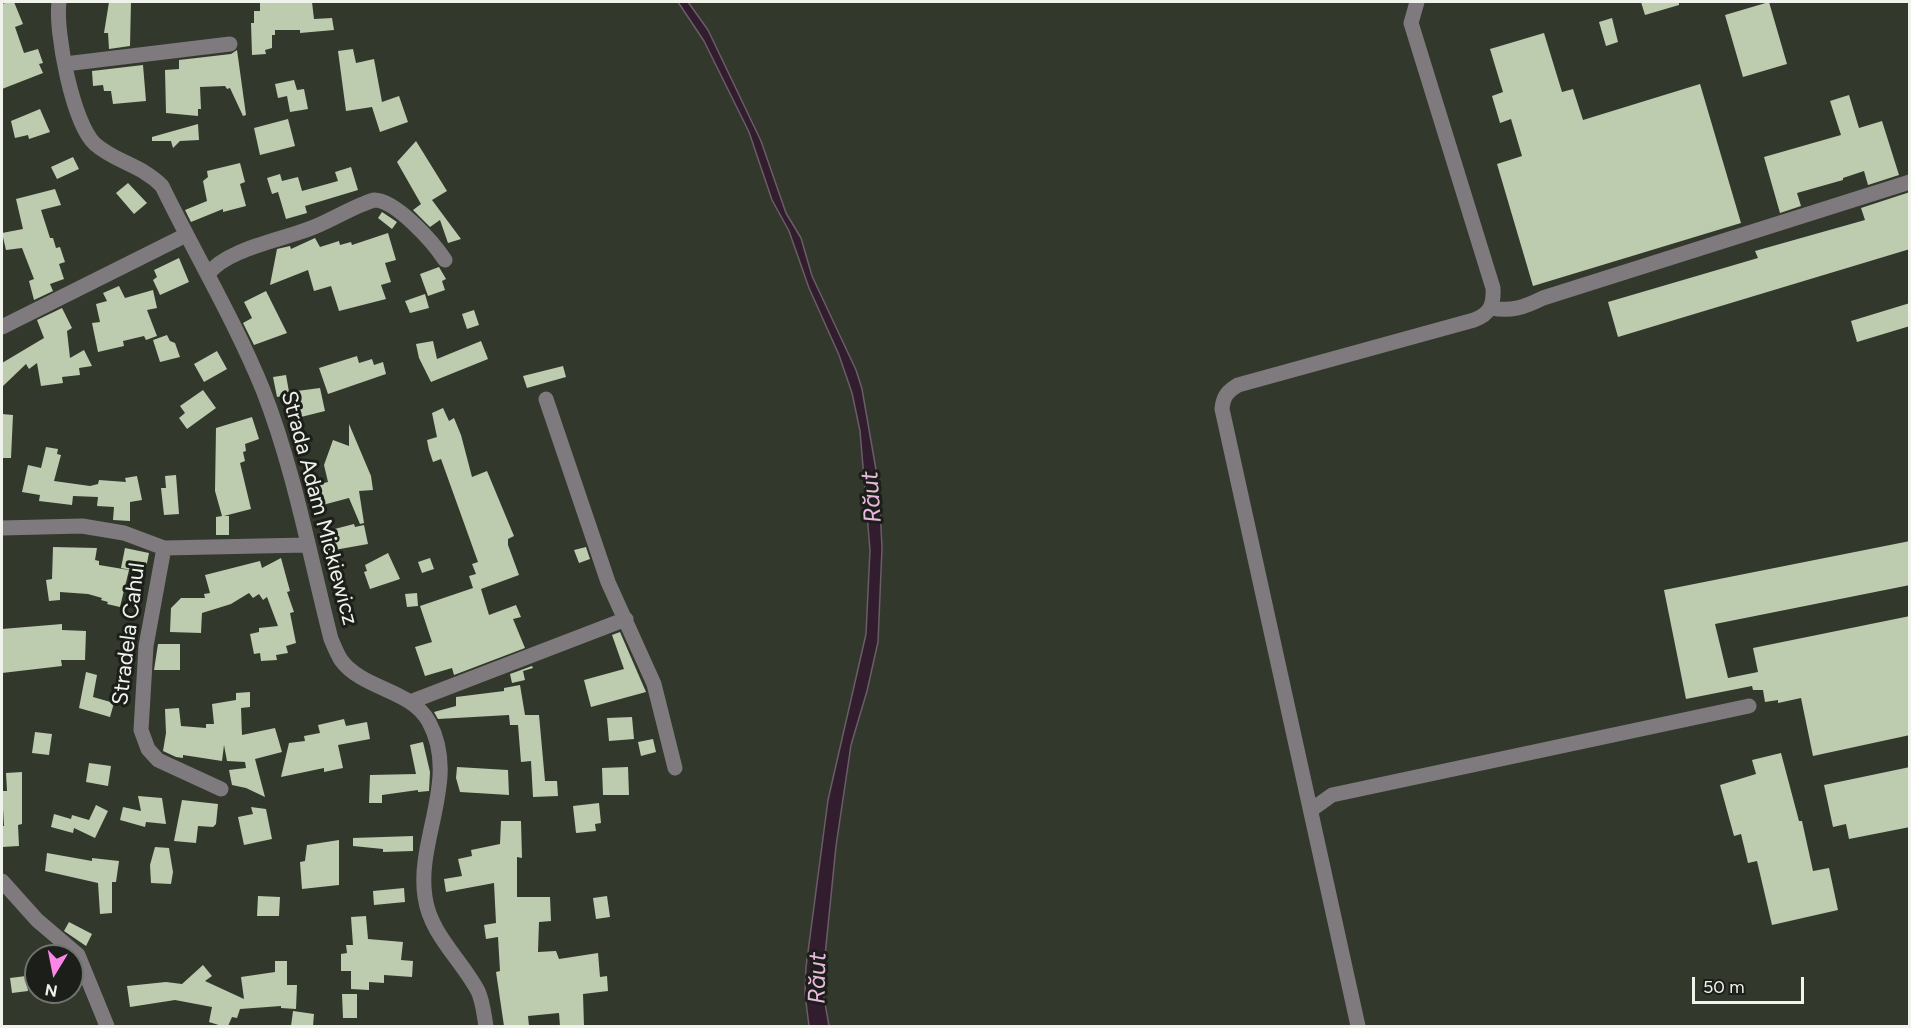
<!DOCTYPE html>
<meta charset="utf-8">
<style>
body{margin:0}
#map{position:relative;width:1911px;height:1028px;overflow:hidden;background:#33382d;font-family:Figtree,sans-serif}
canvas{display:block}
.frame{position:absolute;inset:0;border:3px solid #eff3ec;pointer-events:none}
.north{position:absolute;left:24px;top:944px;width:60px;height:60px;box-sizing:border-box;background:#1c1e19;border:2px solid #70736d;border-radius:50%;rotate:190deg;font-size:16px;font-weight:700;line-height:24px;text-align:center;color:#eff3ec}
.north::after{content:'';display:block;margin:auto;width:21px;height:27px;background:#fa87e7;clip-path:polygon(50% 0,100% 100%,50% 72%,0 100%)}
.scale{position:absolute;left:1692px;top:977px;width:112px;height:27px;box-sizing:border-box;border:3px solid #eff3ec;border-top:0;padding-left:8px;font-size:18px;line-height:21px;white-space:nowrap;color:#eff3ec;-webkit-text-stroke:4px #1c1e19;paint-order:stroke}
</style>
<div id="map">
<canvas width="1911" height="1028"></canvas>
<div class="frame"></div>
<div class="north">N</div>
<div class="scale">50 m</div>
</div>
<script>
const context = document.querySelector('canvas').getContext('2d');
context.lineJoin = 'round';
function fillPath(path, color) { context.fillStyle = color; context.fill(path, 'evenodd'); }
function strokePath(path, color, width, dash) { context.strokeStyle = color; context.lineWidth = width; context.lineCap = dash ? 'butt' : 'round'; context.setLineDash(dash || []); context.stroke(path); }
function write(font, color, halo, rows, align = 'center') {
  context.font = font + ' Figtree,sans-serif'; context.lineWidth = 6; context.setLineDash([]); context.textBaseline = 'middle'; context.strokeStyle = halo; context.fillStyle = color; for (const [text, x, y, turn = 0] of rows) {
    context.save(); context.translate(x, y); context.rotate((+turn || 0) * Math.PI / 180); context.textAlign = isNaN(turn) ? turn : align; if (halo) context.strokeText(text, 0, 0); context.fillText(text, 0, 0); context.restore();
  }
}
const water = new Path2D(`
 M678,2H688L708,30L761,141L786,213L801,238L812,276L856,370L862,389L879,487L882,548L878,642L867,691L851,745L836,846L822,986L829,1026H809L805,994L806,967L828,800L866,634L870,550L860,431L852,393L839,355L809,288L789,231L772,200L749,132L704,41Z`);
const building = new Path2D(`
 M8,2H14L23,24L15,27L24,53L38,49L43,63L39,64L43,73L2,89V4Z
 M109,2H131L130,46L109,49L108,33H104Z
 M260,2H312L314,19L332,18L334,30L300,33V30H275V35H272V48L265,50L266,54L252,55L251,23H254V11H260Z
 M1641,2H1679V5L1645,15Z
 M1769,2L1787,64L1743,77L1725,15Z
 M1612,18L1618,42L1606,46L1599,22Z
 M1544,33L1562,92L1573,89L1583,120L1700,84L1741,223L1533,286L1497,164L1522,156L1511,119L1500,123L1492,96L1503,92L1490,49Z
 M353,49L356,63L374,59L382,102L399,96L408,122L380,132L372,107L346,111L338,51Z
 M237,50L246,115L243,116L230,88L227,89L225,86L200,87L201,109H198V116L166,113L165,70L179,69V60L231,54Z
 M143,65L146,101L113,104L111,91H104L103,85L93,86L92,71Z
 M294,80L297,90L304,89L308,109L290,112L287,96L278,98L275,84Z
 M1849,95L1859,128L1882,121L1899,175L1868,185L1864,171L1843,178V180L1797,193L1801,206L1780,213L1764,157L1841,135L1830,101Z
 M40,109L50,132L29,139L28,135L15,138L11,121Z
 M288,119L295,146L260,155L254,128Z
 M198,124L199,140L180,141L173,148L171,141H152V137Z
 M416,141L447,191L432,200L461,239L448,243L440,220L430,227L413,210L421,204L397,162Z
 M73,157L79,169L57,179L51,167Z
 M240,163L245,182L240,184L246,206L223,212V209L191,222L185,210L207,201L203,181L208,177L207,171Z
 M351,167L358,190L305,206L307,213L286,219L278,192L272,194L267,178L280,174L282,181L298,177L302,191L338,181L335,172Z
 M128,183L147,203L134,214L116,193Z
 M55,189L61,205L41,210L50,238H53L56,248L60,247L65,262L59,264L64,279L50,284L53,291L34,300L29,281L34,279L22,248L6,250L2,233L23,229L16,199Z
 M1910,192V249L1618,337L1608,302L1758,258L1755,251L1865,220L1861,208Z
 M382,212L397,222L392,229L378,218Z
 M388,233L396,260L385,263L391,282L381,285L386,299L339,311L331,286L314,291L308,270L270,285L277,249L290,246L291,249L315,238L320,247L339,241L340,245L351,242L352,245Z
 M179,258L189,282L160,295L153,280L157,277L154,270Z
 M439,267L446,279L442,281L445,290L428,296L420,274Z
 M119,286L125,298L153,290L157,308L147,310L157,336L146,340L144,336L123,341L124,346L98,352L92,323L100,322L96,304L107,301L103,293Z
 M266,291L287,333L254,345L243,323L252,318L244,302Z
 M425,294L429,308L410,313L405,301Z
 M1910,303V326L1857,342L1851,321Z
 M62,308L72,328L67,331L70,358L84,350L92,366L79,368L80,375L62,377L63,383L41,386L37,363L29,369L26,364L2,387V363L44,338L37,320Z
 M474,310L479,325L467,329L462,314Z
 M167,335L170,341L175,343L180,357L160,362L153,340Z
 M433,341L437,359L481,341L488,359L431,382L419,358L416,344Z
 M217,351L227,369L204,382L194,364Z
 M357,356L359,363L372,359L374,365L383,362L386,374L328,394L319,368Z
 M563,366L566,377L527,388L523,376Z
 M286,375L289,392L320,388L325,411L293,419L287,395L277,397L273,377Z
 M203,390L216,408L187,429L179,418L185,413L180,406Z
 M443,408L449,421L454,418L461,435L472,477L487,471L514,536L508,539V545L519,575L481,589L489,615L516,605L521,617L513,619L525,648L454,675L452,668L425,676L415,647L432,642L420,606L473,588L469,576L476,574L472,564L478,562L441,459L433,462L429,450L427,440L437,437L432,413Z
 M2,414L13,415L11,458H2Z
 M252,417L259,439L245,444L246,451L243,452L245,461L240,463L251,509L224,516H229V535H216V517L222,516L215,491L216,428Z
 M349,424L371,476L373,490L359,491L364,523L360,524L349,498L315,507L310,486L328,482L324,465L333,440L349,446Z
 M46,447L58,449L57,454L61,455L54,481L90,486L98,484L99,480L126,482L125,478L137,476L142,500L130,502V521L113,520L114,507L97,506L98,497L73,496L72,505L39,501L40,495L22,492L28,465L41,468Z
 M176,475L179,514L164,515L161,488H166L165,476Z
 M354,524L355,527L364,525L368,544L323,552L319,533Z
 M1910,541V585L1715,624L1728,678L1758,672L1753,648L1910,616V735L1813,756L1801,698L1778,703V700L1765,702L1763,690H1753L1752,686L1686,699L1664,590Z
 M53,547L97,548L95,560L99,561V565L129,570L120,607L107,604L108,602L101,600L102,598L88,594L60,592V600L49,601L46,580L52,579Z
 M586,547L590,559L579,563L574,550Z
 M125,548L149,553L145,573L121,568Z
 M388,553L400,579L370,589L364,572L367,571L365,565Z
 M281,558L290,591L287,592L294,612L290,613L296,643L286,646L288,653L276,655L277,660L261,661L260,653L254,654L250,634L259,632V628L278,626L267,597L263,600L259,594L253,598L249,593L231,604L202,613L201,633L170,632L171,608L181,598H205L204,594L210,593L205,575L260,561L262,568Z
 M430,558L434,569L422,573L418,562Z
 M417,593L418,606L407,607L405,594Z
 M62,624V630L86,631L85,660H61L62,666L2,673V629Z
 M620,632L646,692L591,707L584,680L624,669L612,635Z
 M158,644H180V670H154Z
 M532,666L533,668L523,671L525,680L512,683L510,674Z
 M86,672L97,675L93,697L114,703L110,717L79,708Z
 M520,685L525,715H539L545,781H557L558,796L533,797L531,761L521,762L518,725H510L509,715L438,719L434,712L456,706V697L504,691V688Z
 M250,692V707L241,708L242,735L275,728L282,752L255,759L265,797L246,788L232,785L229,770L246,768L245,762L227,761L224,745L222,761L183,755V758L176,757L163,751L166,733L165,709L179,708L181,726L206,728V724H214L212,704L236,700V693Z
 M632,717L634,739L609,741L607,718Z
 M344,719L346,726L367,722L370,739L338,745L343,768L324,772V768L281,777L289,743L305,741L304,736L320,733L318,725Z
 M35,732L52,734L49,755L32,753Z
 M653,739L656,752L641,756L638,742Z
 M423,742L430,772L429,791L418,792V790L382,795V803H369L370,775L416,774L410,745Z
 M1781,753L1799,821H1802L1813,871L1829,868L1838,910L1772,925L1757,861L1748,863L1741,834L1734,836L1720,785L1756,774L1752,760Z
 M89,763L111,766L108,786L86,782Z
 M457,767L508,770L509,795L460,792L456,778Z
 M628,767L629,795H603L602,768Z
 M1910,767V827L1849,839L1846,824L1833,827L1824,785Z
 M22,772V824L18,825L19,846L2,847V826H4L2,791H7L6,773Z
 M138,796L162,798L166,824L146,822L145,827L120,820L123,807L141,811Z
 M182,800L218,804L216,824L213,827L198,826L196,843L174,841Z
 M599,803L601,823L595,824L596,831L576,833L573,806Z
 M96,805L108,811L95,838L74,828L73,833L51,827L54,814L71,819L72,815L89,820Z
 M251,807L266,809L272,839L244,845L238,817L253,814Z
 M501,821H521L522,858L517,857V897H550L551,921L539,922L538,952L556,951L559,959L598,953L600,977L607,976L608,991L583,994L584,1026H560L559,1013L528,1016L529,1026H504L496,972L500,971L498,937L486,939L484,925L496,923L494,883L446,892L444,879L462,876L458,859L472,856L471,850L500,844Z
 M413,836V851L383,852V849L353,846V838Z
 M339,840V885L302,889L300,862L305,861L307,845Z
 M155,847L169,848L173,872L171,884L151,883L150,865Z
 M47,853L92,861V858L119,861L116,882H112V913L100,914L98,883L45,871Z
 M404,888L405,902L374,905L373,891Z
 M258,896L280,897L279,916H257Z
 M607,896L610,917L596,919L593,898Z
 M366,916L368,939L403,942L401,960L413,961L412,977L384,975V983L369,982V990L351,989V971H341V954L347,953L346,945H353L351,917Z
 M69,922L92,934L86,946L64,931Z
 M275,961H287V985H297L296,1009L281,1008V1006L240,1009L237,1018L232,1017L228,1026H222L209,1022L212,1007L175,1000L130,1007L127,986L166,982L182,984L203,965L212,976L205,981L244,999L241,977L275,972Z
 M26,976L28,991L12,993L10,978Z
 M342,994H357V1018H343Z
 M293,1011L314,1014L313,1026H291Z`);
const minor = new Path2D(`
 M59,2C55,32 73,124 95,144C115,162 142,165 162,186C195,254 234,319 263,390C294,469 310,557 331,639C334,646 337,654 341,660C363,690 411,689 429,722C460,779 416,840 425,897C430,934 461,959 478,991C483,1002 484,1015 486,1026
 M65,64L230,44
 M208,274C228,248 283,240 314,227C334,219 354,206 374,200C396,200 433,242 445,260
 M1491,308C1511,312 1525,307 1543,298L1910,182
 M2,327L186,235
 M546,399L608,582L654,684L675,768
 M2,528L82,526L124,533L164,548L307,545
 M164,548L146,646L141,730L148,749L158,760L221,789
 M410,702L626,619
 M1311,810L1332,795L1749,706
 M2,881L37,920L78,955L107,1026
 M1358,1026L1222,409C1223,396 1228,391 1238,385L1474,320C1490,314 1494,305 1493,288L1411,23L1417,2`);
const streetNames = [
 ["Strada Adam Mickiewicz",319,508,75],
 ["Stradela Cahul",129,634,-83]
];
const waterNames = [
 ["Răut",872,497,-94],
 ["Răut",818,978,-89]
];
fillPath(water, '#321d2e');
strokePath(water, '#6b5d67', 1.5);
fillPath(building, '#bdcbae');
strokePath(minor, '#7f7a7e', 15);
write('22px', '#eff3ec', '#1c1e19', streetNames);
write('italic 24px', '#e8b8de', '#1c1e19', waterNames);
</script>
